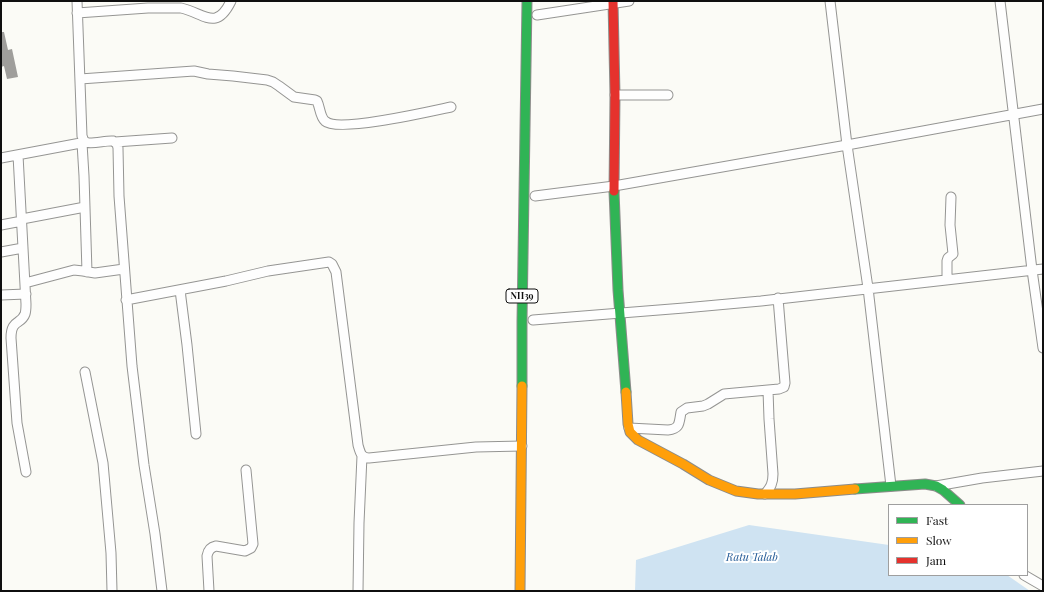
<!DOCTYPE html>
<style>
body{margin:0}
#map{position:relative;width:1044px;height:592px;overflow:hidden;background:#fbfbf6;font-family:"Playfair Display",serif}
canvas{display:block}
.frame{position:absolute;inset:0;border:2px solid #0f0f0f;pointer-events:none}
.legend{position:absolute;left:888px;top:504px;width:140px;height:72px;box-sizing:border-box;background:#fff;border:1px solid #9f9f9f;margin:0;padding:5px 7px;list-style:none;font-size:12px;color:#0f0f0f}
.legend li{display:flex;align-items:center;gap:8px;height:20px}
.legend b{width:20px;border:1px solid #9f9f9f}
</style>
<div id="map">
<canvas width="1044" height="592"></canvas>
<div class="frame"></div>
<ul class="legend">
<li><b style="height:5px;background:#30b455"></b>Fast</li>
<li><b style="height:5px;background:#ff9f0a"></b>Slow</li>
<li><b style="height:5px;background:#e5322d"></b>Jam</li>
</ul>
</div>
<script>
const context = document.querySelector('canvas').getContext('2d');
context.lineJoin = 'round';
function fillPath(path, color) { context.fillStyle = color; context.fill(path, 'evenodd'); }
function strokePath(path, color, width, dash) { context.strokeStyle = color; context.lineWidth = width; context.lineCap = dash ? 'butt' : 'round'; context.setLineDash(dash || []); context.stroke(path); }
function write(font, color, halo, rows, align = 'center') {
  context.font = font + ' "Playfair Display",serif'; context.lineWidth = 4; context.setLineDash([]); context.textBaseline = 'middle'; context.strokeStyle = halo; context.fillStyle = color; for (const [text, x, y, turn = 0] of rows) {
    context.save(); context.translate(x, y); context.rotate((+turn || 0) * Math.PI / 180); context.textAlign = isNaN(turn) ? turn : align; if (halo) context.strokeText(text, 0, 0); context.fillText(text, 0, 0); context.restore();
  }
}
const water = new Path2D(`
 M749,525L889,545V575H1007L1030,591H635L636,560Z`);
const building = new Path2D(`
 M1,32H4L8,50L12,49L18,77L7,79L4,66L1,67Z`);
const street = new Path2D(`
 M77,1L82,136C83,138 83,140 85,142C90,145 107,140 113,141L117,144L118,148L119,196L132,366L144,465L155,534L162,591
 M830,1L847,145L868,288L891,486
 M1000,1L1032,270L1043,348
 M77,13L148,8H181C204,13 216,32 231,1
 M537,15L629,1
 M80,79L194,71L208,74L233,76L267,80L273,82L279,86L294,97L315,100L317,101C320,107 320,117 325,121C337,133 432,111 451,107
 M615,95H668
 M115,142L172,138
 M82,143L84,176L87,272
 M18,155L26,304C26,307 26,311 25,314C21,325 11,319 11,338L17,423L26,472
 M1,158L86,142
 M535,196L614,186L847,145L1043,109
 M22,219L85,207
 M1,225L22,221
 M1,252L23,248
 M947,279V261L948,258L953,254L950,225L951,197
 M25,283L74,270L83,271L95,273L124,269
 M180,290L187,345L196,434
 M1,295L26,294
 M126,300L226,281L268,271L329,262L332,264L336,272L358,445C360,452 361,458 369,458L476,447L522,446
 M533,320L684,308L761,301L1043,269
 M85,372L103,463L111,553L112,591
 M629,428L668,430C680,429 679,423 681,412L687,408L703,406L708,404L724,394L779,389L784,387L785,383L778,298
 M936,486L982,478L1043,471
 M765,494C771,487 773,483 773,474L769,419L768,390
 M1024,575L1043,586
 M209,591L207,556C208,550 211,547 216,546L245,551L251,548L253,544L246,470
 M358,591L359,523L362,456`);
const fast = new Path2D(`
 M614,191L618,290L626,392
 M522,386V321L527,1
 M855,489L925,484L936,486L943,490L960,505`);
const slow = new Path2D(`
 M626,392L628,424L630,432L638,440L683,464L709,480L736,491L758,494H795L855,489
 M520,591L522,386`);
const jam = new Path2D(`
 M613,1L615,95L614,191`);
const shields = [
 [522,296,32]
];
const shieldNames = [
 ["NH39",522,296]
];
const waterNames = [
 ["Ratu Talab",752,558]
];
fillPath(water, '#cfe3f2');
fillPath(building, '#9f9e9b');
strokePath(street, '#959593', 11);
strokePath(fast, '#8c8c8a', 11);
strokePath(slow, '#8c8c8a', 11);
strokePath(jam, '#8c8c8a', 11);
strokePath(street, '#fefefe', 9);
strokePath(fast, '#30b455', 9);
strokePath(slow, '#ff9f0a', 9);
strokePath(jam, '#e5322d', 9);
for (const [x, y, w] of shields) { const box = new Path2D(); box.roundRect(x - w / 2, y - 7, w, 14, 3); context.fillStyle = '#fff'; context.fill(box); strokePath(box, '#0f0f0f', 1); }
write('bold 9px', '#0f0f0f', null, shieldNames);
write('italic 11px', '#235a96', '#fff', waterNames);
</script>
